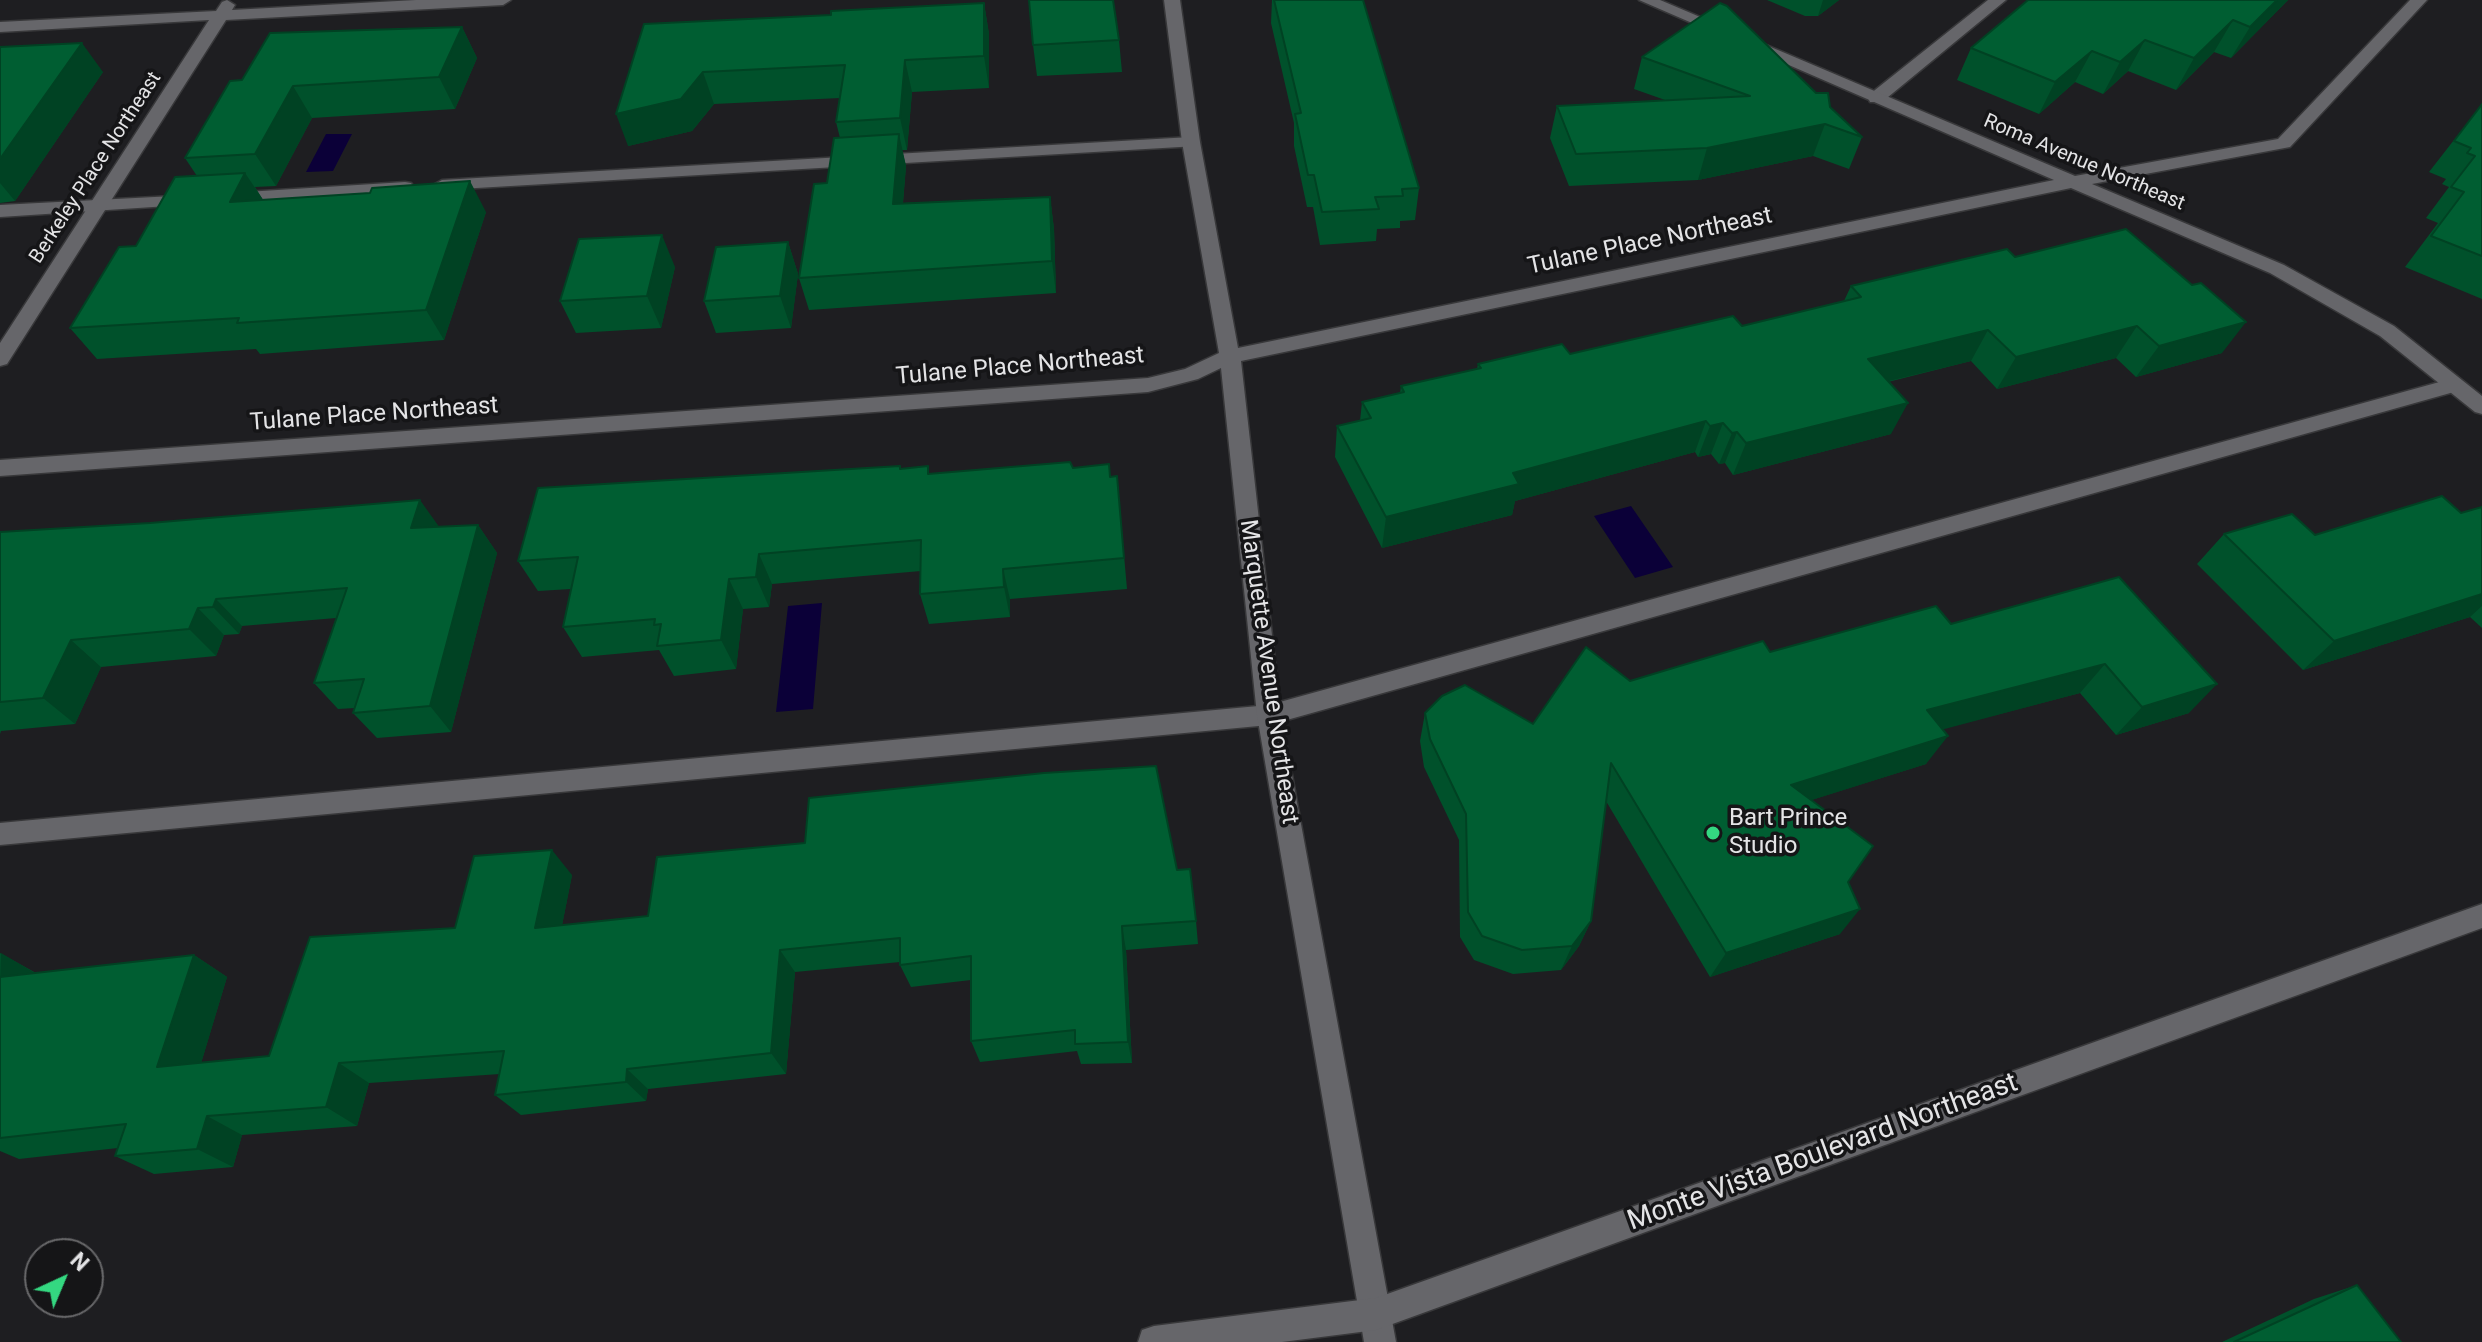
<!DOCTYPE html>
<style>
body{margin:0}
#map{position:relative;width:2482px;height:1342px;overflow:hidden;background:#1e1e21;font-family:Roboto,sans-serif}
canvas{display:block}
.north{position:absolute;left:24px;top:1238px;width:80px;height:80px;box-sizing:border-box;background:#151517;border:2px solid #68686a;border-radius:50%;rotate:44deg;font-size:22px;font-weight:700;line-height:32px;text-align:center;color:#e4e4e6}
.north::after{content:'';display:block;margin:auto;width:28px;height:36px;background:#34d881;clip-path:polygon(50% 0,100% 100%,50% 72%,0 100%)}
</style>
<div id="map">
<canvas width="2482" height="1342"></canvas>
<div class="north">N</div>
</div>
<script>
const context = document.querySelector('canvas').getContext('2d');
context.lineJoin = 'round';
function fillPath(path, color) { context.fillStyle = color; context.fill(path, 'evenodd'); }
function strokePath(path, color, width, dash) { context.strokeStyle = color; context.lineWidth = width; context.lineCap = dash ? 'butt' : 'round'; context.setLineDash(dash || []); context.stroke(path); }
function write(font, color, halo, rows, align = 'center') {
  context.font = font + ' Roboto,sans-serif'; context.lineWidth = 7; context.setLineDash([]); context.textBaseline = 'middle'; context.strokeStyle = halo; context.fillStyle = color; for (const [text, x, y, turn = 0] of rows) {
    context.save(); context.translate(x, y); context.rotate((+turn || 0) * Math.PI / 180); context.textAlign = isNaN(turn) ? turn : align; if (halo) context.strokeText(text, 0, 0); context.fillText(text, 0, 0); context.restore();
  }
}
const water = new Path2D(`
 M326,134H352L333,171L306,172Z
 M1631,506L1673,567L1635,578L1594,516Z
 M822,603L813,709L776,712L788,606Z`);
const lane = new Path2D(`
 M1988,0H2006L1882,102H1870L1868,98L1870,94Z
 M1191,137L1200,142L1197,146L442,190L433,185L442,180Z
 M405,182L411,183L414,187L411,191L230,203L221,198L230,193Z
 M193,195L199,196L202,200L199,204L0,217V205Z
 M2454,378L2461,380L2464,385L2461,390L1269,725L0,845V823L1269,705Z`);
const street = new Path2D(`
 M227,0L235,5L232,10L416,0H511L503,5L226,20L7,364L0,366V343L209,20L0,32V22L216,11L222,2Z
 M1164,0H1180L1200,142L1238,348L2054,180L1639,0H1660L2075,176L2278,139L2410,0H2427L2290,147L2092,184L2284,265L2394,326L2482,396V414L2475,412L2380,336L2270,273L2071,188L1241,361L1281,715L1396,1342H1364L1257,715L1221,368L1198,379L1148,392L0,476V460L1148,378L1185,369L1219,353L1182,142Z`);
const secondary = new Path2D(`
 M2482,904V928L1376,1330L1282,1342H1138L1142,1330L1154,1326L1376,1298Z`);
const wall = new Path2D(`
 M1272,0H1363L1419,188L1415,220L1400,221V228L1377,229L1376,241L1320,245L1313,207H1307L1294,146V123L1271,23Z
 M1767,0H1839L1818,16H1805Z
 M2028,0H2288L2231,58L2214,52L2176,90L2128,71L2103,94L2075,82L2039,114L1957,80L1971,48Z
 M984,3L989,34V88L912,92L907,150H902L906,166L903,203L1050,197L1054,229L1056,293L809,310L799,278L840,138L836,122L840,98L714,104L692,131L628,146L644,24L831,15Z
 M462,27L477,58L455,109L312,118L276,186L255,187L263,200L486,212L444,340L260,354L256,349L97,359L70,328L136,246L197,176L185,158L242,80Z
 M1119,40L1122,72L1037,76L1033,45Z
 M0,47L103,72L15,201L0,203Z
 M1642,57L1830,107L1862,137L1849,169L1813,156L1698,180L1569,186L1550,138L1557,106L1665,100L1634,89Z
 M2482,104V299L2405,267L2438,223L2426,218L2449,187L2442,184L2446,179L2429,172Z
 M788,242L798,274L791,328L716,333L704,301Z
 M2015,257L2222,353L2136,377L2116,358L1997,389L1971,361L1888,382L1891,434L1733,475L1725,463L1719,464L1711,454L1698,457L1695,452L1515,501L1512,515L1382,548L1335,457L1337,426L1360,421L1362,402L1400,393L1401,386L1477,369L1478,364L1570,354L1742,326L1844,301L1851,286Z
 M675,267L661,328L576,333L560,301Z
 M900,466L901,469L930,474L1073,468L1110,477L1117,476L1127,589L1010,599V617L929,624L920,594L921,571L772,584L769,607L743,609L736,669L674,676L659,650L582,657L563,627L571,589L538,591L518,561Z
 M2482,507V628L2470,617L2303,670L2197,564L2224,534L2315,535L2461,513Z
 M478,525L497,553L451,732L377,738L353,713L355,708L338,709L314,683L336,618L242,626L239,634L224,635L216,656L101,667L75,724L1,731L0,734V532L439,527Z
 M2119,577L2189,713L2116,735L2080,693L1942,729L1926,764L1811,800L1848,882L1840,934L1710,977L1606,801L1591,921L1579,946L1561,970L1513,974L1474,960L1460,937L1459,840L1424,767L1420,741L1425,713L1533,724L1630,681L1770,652L1951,624Z
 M1177,870L1196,921L1198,944L1126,950L1132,1063L1081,1064L1077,1051L980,1062L971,1041V980L911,987L900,965V962L795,972L786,1074L648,1089L646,1101L521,1115L495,1095L500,1074L369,1083L357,1126L242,1135L233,1167L154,1174L115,1156L118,1148L19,1159L0,1151V953L36,973L194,955L227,977L201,1063L269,1056L455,928L572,875L562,925Z
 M2357,1285L2401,1342H2222L2314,1299Z`);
const shadedWall = new Path2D(`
 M1823,0H1839L1818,16Z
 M2277,0H2288L2231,58L2250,27Z
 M984,3L989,34V88L984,56Z
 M2233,20L2214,52L2176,90L2194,58Z
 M462,27L477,58L455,109L439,77Z
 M2145,40L2128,71L2103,94L2120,62Z
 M82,43L103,72L15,201L0,183V159Z
 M2092,51L2075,82L2039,114L2055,82Z
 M905,60L912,92L907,150L900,118Z
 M703,72L714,104L692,131L628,146L616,114Z
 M293,86L312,118L276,186L255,154Z
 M1825,124L1813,156L1698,180L1707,148Z
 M899,134L906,166L900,236L893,204Z
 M245,173L266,204L230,202Z
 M470,181L486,212L444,340L426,310Z
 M1050,197L1054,229L1056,293L1052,261Z
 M662,235L675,267L661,328L647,296Z
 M788,242L798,274L791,328L780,296Z
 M2246,322L2222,353L2136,377L2159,346Z
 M2137,326L2116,358L1997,389L2016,357Z
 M1988,330L1971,361L1852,390L1868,359Z
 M1908,403L1891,434L1733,475L1746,443Z
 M1706,421L1695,452L1515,501L1512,515L1382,548L1386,517L1513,473Z
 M1723,423L1711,454L1698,457L1710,426Z
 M1737,432L1725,463L1719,464L1732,433Z
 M420,500L440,528H411Z
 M478,525L497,553L451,732L430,706Z
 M759,554L772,584L769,607L756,577Z
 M1003,569L1010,599V617L1004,587Z
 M729,579L743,609L736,669L721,640Z
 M2482,594V606L2470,617L2303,670L2334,641Z
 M216,599L242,626L239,634L213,607Z
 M198,608L224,635L216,656L189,629Z
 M71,640L101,667L75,724L43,698Z
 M2105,664L2080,693L1907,739L1927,710Z
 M2217,684L2189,713L2116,735L2142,707Z
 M1948,736L1926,764L1774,812L1791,785Z
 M552,850L572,875L557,951L535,928Z
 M1860,909L1840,934L1710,977L1726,953Z
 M1591,921L1579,946L1561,970L1572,946Z
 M1122,926L1126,950L1132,1063L1128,1042Z
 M780,950L795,972L786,1074L771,1053Z
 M1,953L40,976L0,985Z
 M194,955L227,977L194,1087L157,1067Z
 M339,1063L369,1083L357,1126L326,1107Z
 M627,1069L648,1089L646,1101L626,1082Z
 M207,1116L242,1135L233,1167L197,1149Z`);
const building = new Path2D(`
 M1029,0H1113L1119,40L1033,45Z
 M1274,0H1363L1419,188L1402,189L1403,196L1375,197L1379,209L1322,212L1314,175H1308L1295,114L1301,113Z
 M2028,0H2277L2250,27L2233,20L2194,58L2145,40L2120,62L2092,51L2055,82L1971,48Z
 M984,3V56L905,60L900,118L836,122L845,65L703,72L681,99L616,114L644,24L831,15V11Z
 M1720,3L1727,6L1816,93H1828L1830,107L1862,137L1825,124L1707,148L1576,154L1557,106L1750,96L1642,57Z
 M462,27L439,77L293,86L255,154L185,158L230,81L242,80L270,33Z
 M82,43L0,159V47Z
 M2482,104V256L2431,236L2464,192L2451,187L2475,156L2467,153L2471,148L2454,141Z
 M899,134L893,204L1050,197L1052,261L799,278L814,184L827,183L834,138Z
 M245,173L230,202L370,193L372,188L470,181L426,310L237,323L239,318L70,328L119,247L136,246L175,177Z
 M2126,229L2192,285L2201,283L2246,322L2159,346L2137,326L2016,357L1988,330L1868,359L1908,403L1746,443L1737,432L1732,433L1723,423L1710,426L1706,421L1513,473L1519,484L1386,517L1337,426L1371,418L1362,402L1404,392L1401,386L1481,368L1478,364L1562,344L1570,354L1733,316L1742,326L1861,297L1851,286L2007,249L2015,257Z
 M662,235L647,296L560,301L579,239Z
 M788,242L780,296L704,301L716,247Z
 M1070,462L1073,468L1109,464L1110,477L1117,476L1124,558L1003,569L1004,587L920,594L921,540L759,554L756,577L729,579L721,640L657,646L661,624L654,625L655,619L563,627L578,557L518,561L538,488L900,466V469L928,466V474Z
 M2442,496L2461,513L2482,507V594L2334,641L2224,534L2292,514L2315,535Z
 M420,500L411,528L478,525L430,706L353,713L364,679L314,683L347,588L216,599L213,607L198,608L189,629L71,640L43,698L0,702V532L150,523Z
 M2119,577L2217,684L2142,707L2105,664L1927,710L1948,736L1791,785L1873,846L1848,882L1860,909L1726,953L1611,763L1591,921L1572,946L1522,950L1482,936L1468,912L1466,814L1430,739L1425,713L1442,696L1465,685L1533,724L1586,647L1630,681L1763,641L1770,652L1936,606L1951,624Z
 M1156,766L1177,870L1190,869L1196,921L1122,926L1128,1042L1075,1044V1030L971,1041V956L900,965V938L780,950L771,1053L627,1069L626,1082L495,1095L504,1051L339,1063L326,1107L207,1116L197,1149L115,1156L126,1124L0,1138V977L194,955L157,1067L269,1056L310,937L455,928L474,856L552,850L535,928L648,916L657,857L805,843L809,798L1044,773Z
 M2357,1285L2401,1342H2234Z`);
const markers = [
 [1713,833,8,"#34d881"]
];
const farStreetnames = [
 ["Roma Avenue Northeast",2084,163,23],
 ["Berkeley Place Northeast",96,168,-57]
];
const streetNames = [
 ["Tulane Place Northeast",1650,242,-12],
 ["Tulane Place Northeast",1020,367,-5],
 ["Tulane Place Northeast",374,415,-4],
 ["Marquette Avenue Northeast",1268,672,82]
];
const poiNames = [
 ["Bart Prince",1729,819],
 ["Studio",1729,847]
];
const nearStreetnames = [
 ["Monte Vista Boulevard Northeast",1823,1153,-20]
];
fillPath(water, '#0b0038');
strokePath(lane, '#38383a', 3);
strokePath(street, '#38383a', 3);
strokePath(secondary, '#38383a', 3);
fillPath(lane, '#66666a');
fillPath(street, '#66666a');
fillPath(secondary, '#66666a');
fillPath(wall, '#00512b');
fillPath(shadedWall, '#004223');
fillPath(building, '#005e32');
strokePath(building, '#004223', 2);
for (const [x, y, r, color] of markers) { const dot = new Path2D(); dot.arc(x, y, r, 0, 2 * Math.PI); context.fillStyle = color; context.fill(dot); strokePath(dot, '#151517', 3); }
write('20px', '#e4e4e6', '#151517', farStreetnames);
write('24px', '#e4e4e6', '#151517', streetNames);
write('24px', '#e4e4e6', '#151517', poiNames, 'left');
write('28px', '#e4e4e6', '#151517', nearStreetnames);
</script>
